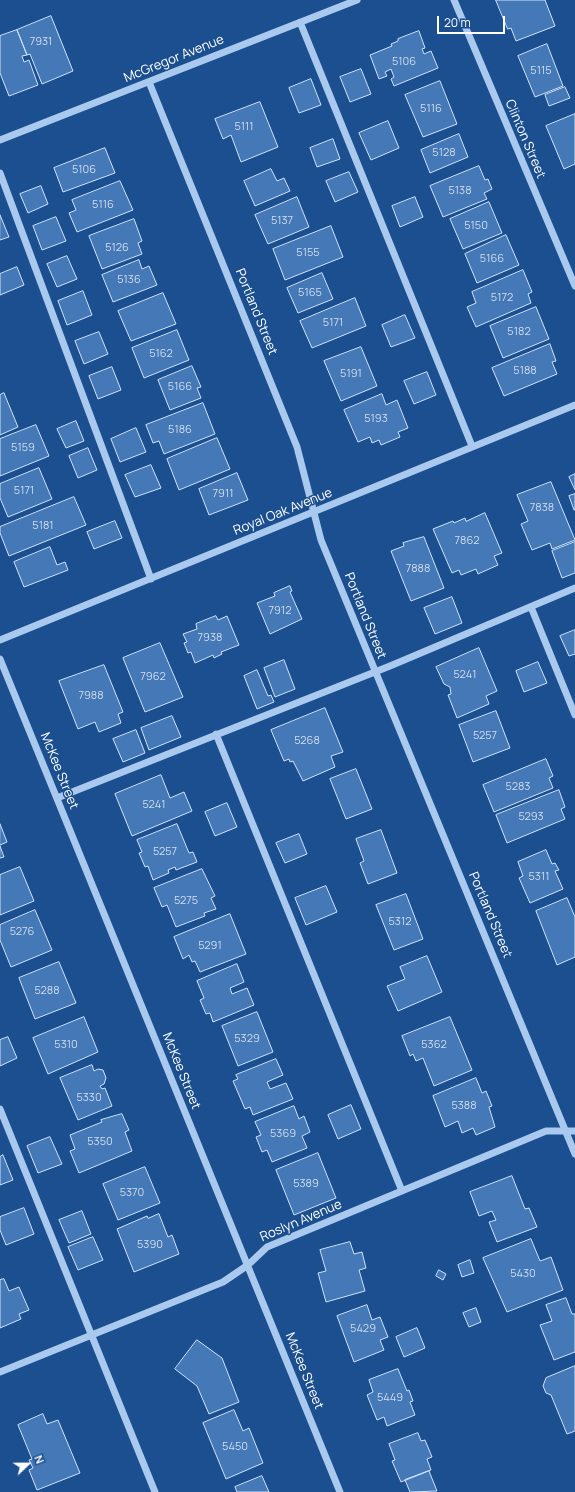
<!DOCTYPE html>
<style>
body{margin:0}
#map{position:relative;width:575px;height:1492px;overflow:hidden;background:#1b4f8f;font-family:Manrope,sans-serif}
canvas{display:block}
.north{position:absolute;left:8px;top:1444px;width:40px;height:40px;-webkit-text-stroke:3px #1b4f8f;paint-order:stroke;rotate:68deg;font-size:11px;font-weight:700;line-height:16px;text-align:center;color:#fff}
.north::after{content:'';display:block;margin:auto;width:14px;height:18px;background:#fff;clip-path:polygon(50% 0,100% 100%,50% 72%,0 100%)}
.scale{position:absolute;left:437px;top:16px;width:68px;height:18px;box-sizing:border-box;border:2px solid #fff;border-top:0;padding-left:5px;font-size:12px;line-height:14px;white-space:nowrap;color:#fff;-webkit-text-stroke:3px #1b4f8f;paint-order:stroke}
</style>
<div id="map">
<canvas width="575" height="1492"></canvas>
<div class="north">N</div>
<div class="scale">20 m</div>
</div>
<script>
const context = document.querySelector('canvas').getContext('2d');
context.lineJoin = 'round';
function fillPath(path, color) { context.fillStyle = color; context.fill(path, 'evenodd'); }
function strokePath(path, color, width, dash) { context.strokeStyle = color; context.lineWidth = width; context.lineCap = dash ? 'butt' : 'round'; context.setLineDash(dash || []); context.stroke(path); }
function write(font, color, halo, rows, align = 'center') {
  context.font = font + ' Manrope,sans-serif'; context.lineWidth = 3; context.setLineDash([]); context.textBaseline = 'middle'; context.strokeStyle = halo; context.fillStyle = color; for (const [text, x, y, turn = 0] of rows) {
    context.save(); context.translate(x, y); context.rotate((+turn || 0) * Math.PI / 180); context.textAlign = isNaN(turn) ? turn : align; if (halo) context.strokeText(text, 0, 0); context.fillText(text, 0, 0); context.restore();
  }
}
const building = new Path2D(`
 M496,0H545L555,26L516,41L511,28L508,29Z
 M51,16L73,71L42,84L30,54L27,55L17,30Z
 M17,30L27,55L22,56L24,62L29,60L38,85L9,96L0,73V36Z
 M419,31L425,48L422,49L424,54L431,51L438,68L394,86L391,79L394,77L391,69L385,72L387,76L379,79L370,55L392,46L391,44L398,41V39Z
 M547,44L563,86L535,97L518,56Z
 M361,69L371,94L350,102L340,77Z
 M311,79L321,105L299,113L289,88Z
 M440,81L457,124L423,137L405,95Z
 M565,87L570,98L549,106L545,95Z
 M260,102L278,147L241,162L231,135L223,139L215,119Z
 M575,114V164L564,169L546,126Z
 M388,121L399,148L371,160L359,133Z
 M459,134L468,157L430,173L421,150Z
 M333,139L340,159L317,167L310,148Z
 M105,148L115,173L63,192L54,168Z
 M479,166L485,180L488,179L492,189L484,193L487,199L443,217L430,186Z
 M271,169L277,181L284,178L290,191L255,206L244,181Z
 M349,172L358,192L335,202L326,181Z
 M120,181L133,210L77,232L69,213L76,210L72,200Z
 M41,186L48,204L28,213L20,194Z
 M297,197L309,227L268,244L255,215Z
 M415,197L423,217L400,227L392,206Z
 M489,202L502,233L463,249L450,219Z
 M0,215L9,237L0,240Z
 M56,217L66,241L42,250L33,226Z
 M134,219L142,241L138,243L142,254L102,269L89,236Z
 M331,226L343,257L285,280L273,249Z
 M506,235L519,265L477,283L465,254Z
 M67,256L77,279L57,287L47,264Z
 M139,260L142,269L149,266L157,285L113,302L102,275Z
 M17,267L24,285L0,295V274Z
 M523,270L532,292L528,294L531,303L476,327L467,307L476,303L472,292Z
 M322,273L333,299L298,313L287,288Z
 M83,291L92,315L67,325L58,301Z
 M163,293L176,324L131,341L118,311Z
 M355,298L366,326L312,348L300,321Z
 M536,307L549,339L503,358L490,326Z
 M405,315L415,338L391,347L382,325Z
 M177,330L189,360L144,378L132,348Z
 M99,332L108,354L84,364L75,341Z
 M550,344L556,361L552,362L557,374L504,396L492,368Z
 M361,347L377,386L341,401L324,361Z
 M192,366L201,387L197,388L201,398L170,410L158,380Z
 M112,367L121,390L98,399L89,376Z
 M427,372L436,395L414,404L404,381Z
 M4,393L18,427L0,435V395Z
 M382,394L386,405L397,400L408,428L398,432L400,437L381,445L379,440L372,443L370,437L358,442L344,410Z
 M203,403L215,434L164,454L159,441L153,443L146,425Z
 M76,421L84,441L66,448L57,429Z
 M36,425L49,456L0,476V439Z
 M136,428L146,452L120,462L111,439Z
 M217,438L230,469L179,490L167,459Z
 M88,448L97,470L78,478L69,456Z
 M151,465L161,488L135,497L125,475Z
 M39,468L52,499L8,517L0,498V484Z
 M237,473L248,500L209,515L199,489Z
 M575,474V490L569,477Z
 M551,482L575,540L552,549L550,543L532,550L521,524L528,521L517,495Z
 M575,494V510H574L569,496Z
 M74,497L86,525L9,556L0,533V527Z
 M485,513L502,553L494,556L498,565L478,574L476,569L461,575L459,570L452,573L433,529L453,521L454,523L465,518L466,521Z
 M115,521L122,538L94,549L87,532Z
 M424,537L444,588L411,601L391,551L404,546L403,543Z
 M575,542V573L562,578L552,551Z
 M50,547L57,565L65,562L68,570L24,587L14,562Z
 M290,586L292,591L290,592L302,619L270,634L257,603L275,596L274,593Z
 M452,597L462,623L435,634L424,608Z
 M216,616L218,620L227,616L239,645L221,652L222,654L214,658L213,655L195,663L191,652L188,653L184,643L187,642L183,634L197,629L196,624Z
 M575,630V654L569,656L560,636Z
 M160,643L183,697L145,712L123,658Z
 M479,648L497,691L486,696L489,704L457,718L448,695L451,694L450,687L444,684L436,667Z
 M284,660L295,689L275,697L264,668Z
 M538,662L547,683L524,692L516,671Z
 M104,665L123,712L118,714L121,723L99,732L95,722L78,729L59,681Z
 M257,670L268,696L271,695L274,702L257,709L244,676Z
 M325,708L343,752L331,756L335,767L303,781L293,761L290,762L289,759L284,761L271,730Z
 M496,711L510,748L473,762L459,725Z
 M172,716L181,737L149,750L141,728Z
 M136,730L145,753L123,762L113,739Z
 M546,759L553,776L549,778L553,788L494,812L483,785Z
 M356,769L372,809L346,819L330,779Z
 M161,775L170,798L184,792L192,811L132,836L115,794Z
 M559,790L565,807L561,809L565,819L507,843L496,815Z
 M227,803L237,827L215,836L205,812Z
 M0,824L7,842L0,845Z
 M177,824L189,853L193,852L197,862L176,870L175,867L168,870L169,873L153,880L148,866L145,867L139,853L142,852L137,840Z
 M381,830L397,873L368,884L360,863L364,861L356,839Z
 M299,834L307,854L285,863L276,843Z
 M0,846L4,857L0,858Z
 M546,850L552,864L555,863L559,870L555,871L563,889L530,903L519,878L523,876L518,862Z
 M20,867L34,901L0,915V875Z
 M202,869L215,896L211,898L216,909L204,913L205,916L176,927L167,905L162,907L154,888Z
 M326,886L337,912L306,925L295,898Z
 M406,894L423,939L394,950L376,905Z
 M567,898L575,917V957L557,965L536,911Z
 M35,910L52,950L11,967L0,940V925Z
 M230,914L246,954L200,972L195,961L192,962L189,955L183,959L174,937Z
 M427,956L442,992L398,1011L387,986L405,979L400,967Z
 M59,962L76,1003L35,1019L19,978Z
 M237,964L244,982L230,988L232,994L247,988L254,1005L213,1022L210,1013L206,1014L200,1000L204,998L197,981Z
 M257,1012L273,1052L238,1066L222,1026Z
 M84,1017L98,1052L48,1074L33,1038Z
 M450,1017L472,1070L434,1086L423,1058L416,1061L413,1054L410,1056L402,1036Z
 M8,1037L17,1058L0,1066V1040Z
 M276,1059L283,1075L267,1082L270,1089L286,1083L293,1099L253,1115L250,1107L245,1109L233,1081L238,1079L236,1075Z
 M92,1065L94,1071L98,1069L103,1070L106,1078L104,1084L100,1086L102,1089L105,1088L112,1106L78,1120L60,1078Z
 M476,1078L482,1093L486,1091L492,1106L489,1107L495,1127L476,1135L473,1128L462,1133L458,1121L445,1127L433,1096Z
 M351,1105L361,1129L338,1139L328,1115Z
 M294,1106L299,1119L304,1116L310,1132L302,1136L307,1148L272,1162L267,1150L262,1152L256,1137L261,1135L255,1122Z
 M122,1114L129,1130L125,1132L132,1151L79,1173L70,1151L75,1149L70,1135L102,1122L101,1120Z
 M50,1137L62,1164L38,1173L27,1146Z
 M318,1153L336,1198L294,1215L276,1170Z
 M3,1155L13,1180L0,1185V1157Z
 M145,1167L160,1203L118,1220L103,1184Z
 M512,1176L525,1209L529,1208L537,1227L497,1242L489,1222L496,1220L492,1211L479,1216L470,1192Z
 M24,1208L34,1234L6,1245L0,1230V1217Z
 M82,1211L91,1234L69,1243L59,1220Z
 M159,1214L168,1237L172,1235L179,1254L134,1272L117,1229L147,1216L148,1218Z
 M93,1237L103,1260L78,1270L68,1247Z
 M531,1239L540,1261L551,1257L563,1290L507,1312L483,1258Z
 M350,1242L354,1254L362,1252L366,1268L359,1270L365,1291L326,1302L318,1273L326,1271L320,1250Z
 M470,1260L474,1273L462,1277L458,1265Z
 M439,1270L446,1274L443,1280L436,1276Z
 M4,1279L9,1291L19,1287L29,1310L19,1314L21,1319L0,1328V1280Z
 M566,1298L572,1314H575V1352L554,1360L540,1325L552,1321L546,1305Z
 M367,1305L372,1320L380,1317L388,1337L380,1340L384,1350L354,1362L337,1316Z
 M476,1308L481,1322L469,1327L463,1313Z
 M417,1328L425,1348L404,1357L396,1337Z
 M197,1340L222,1358L239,1402L209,1414L197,1386L175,1369Z
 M575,1366V1431L567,1434L551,1395L546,1393L543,1386L546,1378Z
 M398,1369L407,1391L409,1390L413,1401L410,1402L415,1415L387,1426L384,1417L377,1420L367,1395L373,1392L369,1380Z
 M234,1410L243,1431L249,1428L263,1463L226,1479L203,1423Z
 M43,1414L47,1424L58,1420L80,1473L37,1490L29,1470L33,1468L29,1460L32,1459L18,1425Z
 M418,1433L421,1441L425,1440L432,1457L427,1459L431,1470L401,1482L392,1461L395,1460L389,1444Z
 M429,1471L437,1491L410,1492L405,1480Z
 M262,1476L269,1492H237L235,1487Z`);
const minor = new Path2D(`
 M454,0L575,286
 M300,22L472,446
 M149,82L297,447L321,540L575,1154
 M0,140L357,0
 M0,173L151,579
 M531,607L575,715
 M0,640L575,405
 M0,659L340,1492
 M216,734L402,1191
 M57,798L390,666L575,588
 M0,1109L155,1492
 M0,1372L223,1282L248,1265L267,1247L546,1131H575`);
const numberNames = [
 ["7931",41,42],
 ["5106",404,62],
 ["5115",541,71],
 ["5116",431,109],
 ["5111",244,127],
 ["5128",444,153],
 ["5106",84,170],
 ["5138",460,191],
 ["5116",103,205],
 ["5137",282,221],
 ["5150",476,226],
 ["5126",117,248],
 ["5155",308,253],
 ["5166",492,259],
 ["5136",129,280],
 ["5165",310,293],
 ["5172",502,298],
 ["5171",333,323],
 ["5182",519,332],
 ["5162",161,354],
 ["5188",525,371],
 ["5191",351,374],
 ["5166",180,387],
 ["5193",376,419],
 ["5186",180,430],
 ["5159",23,448],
 ["5171",24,491],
 ["7911",223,494],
 ["7838",542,508],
 ["5181",43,526],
 ["7862",467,541],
 ["7888",418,569],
 ["7912",280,611],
 ["7938",210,638],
 ["5241",465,675],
 ["7962",153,677],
 ["7988",91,696],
 ["5257",485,736],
 ["5268",307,741],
 ["5283",518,787],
 ["5241",154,805],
 ["5293",531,817],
 ["5257",165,852],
 ["5311",539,877],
 ["5275",186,901],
 ["5312",400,922],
 ["5276",22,932],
 ["5291",210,946],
 ["5288",47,991],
 ["5329",247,1039],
 ["5310",66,1045],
 ["5362",434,1045],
 ["5330",89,1098],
 ["5388",464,1106],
 ["5369",283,1134],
 ["5350",100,1142],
 ["5389",306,1184],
 ["5370",132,1193],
 ["5390",150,1245],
 ["5430",523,1274],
 ["5429",363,1329],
 ["5449",390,1398],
 ["5450",235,1447]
];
const streetNames = [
 ["McGregor Avenue",174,59,-22],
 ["Clinton Street",525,139,67],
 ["Portland Street",256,312,68],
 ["Royal Oak Avenue",283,512,-22],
 ["Portland Street",365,616,68],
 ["McKee Street",59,771,68],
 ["Portland Street",490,915,67],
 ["McKee Street",181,1071,68],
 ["Roslyn Avenue",301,1221,-23],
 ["McKee Street",304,1371,68]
];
fillPath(building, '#4478b7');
strokePath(building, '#cfe3fa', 1);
strokePath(minor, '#a9c9ee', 7);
write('11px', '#d0dded', null, numberNames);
write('13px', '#fff', '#1b4f8f', streetNames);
</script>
